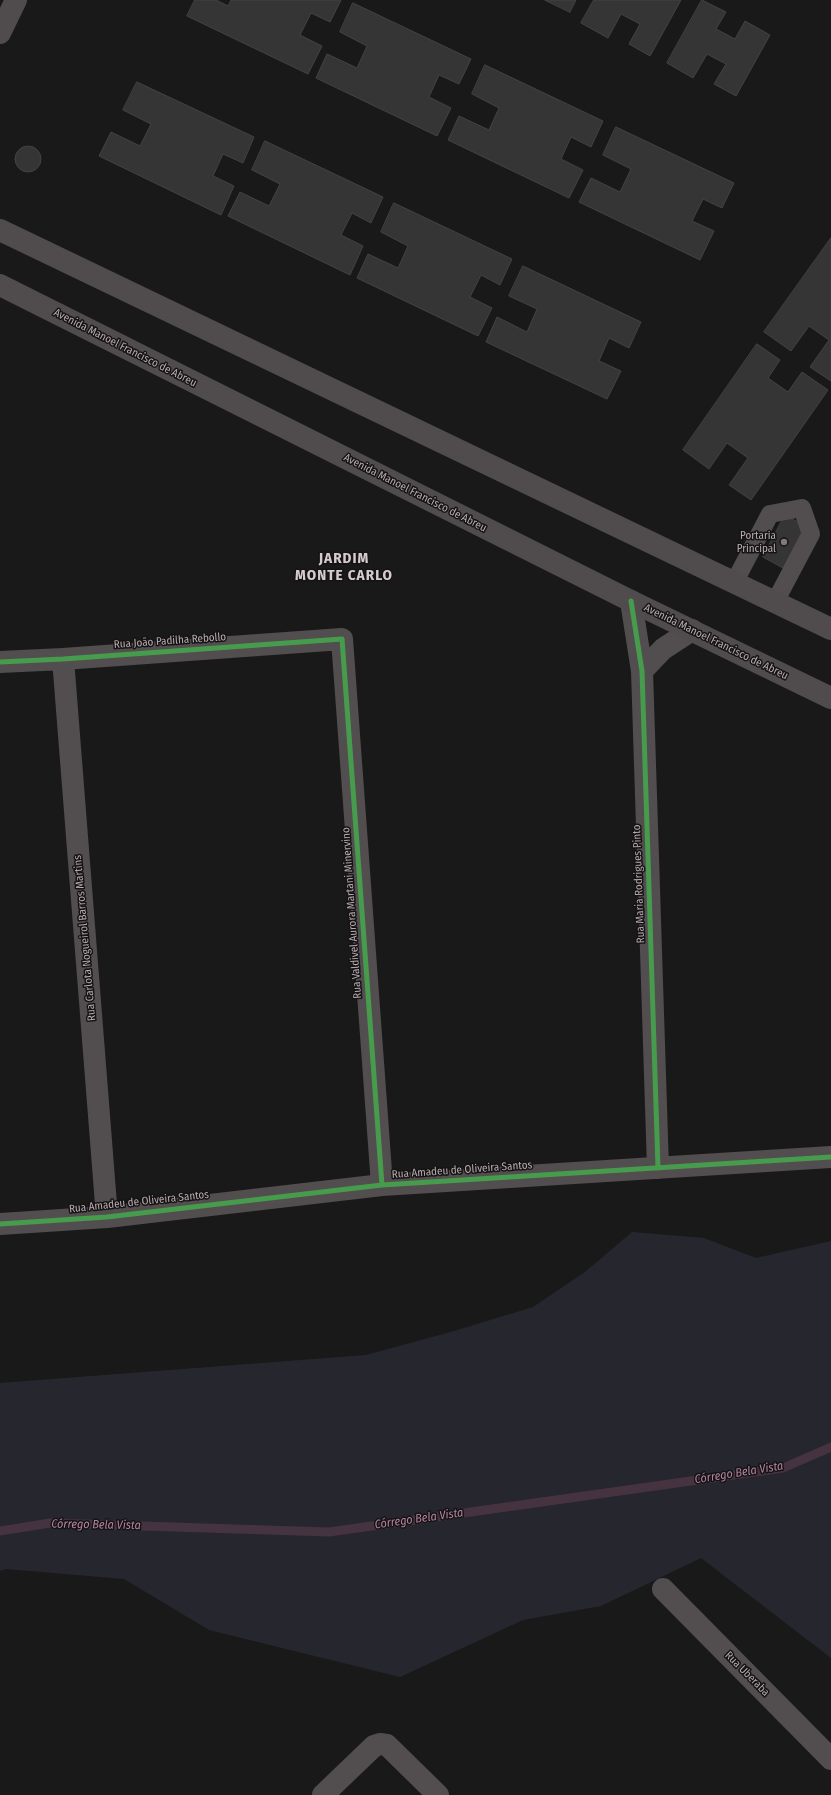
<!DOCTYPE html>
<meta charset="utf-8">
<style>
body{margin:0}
canvas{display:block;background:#191919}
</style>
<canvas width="831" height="1795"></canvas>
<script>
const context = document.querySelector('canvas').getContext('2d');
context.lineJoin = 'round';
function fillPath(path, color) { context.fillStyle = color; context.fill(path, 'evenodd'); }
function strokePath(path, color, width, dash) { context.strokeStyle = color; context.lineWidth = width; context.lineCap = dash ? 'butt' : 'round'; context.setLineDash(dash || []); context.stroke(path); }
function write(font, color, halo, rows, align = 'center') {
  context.font = font + ' "Fira Sans Condensed",sans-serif'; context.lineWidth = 3; context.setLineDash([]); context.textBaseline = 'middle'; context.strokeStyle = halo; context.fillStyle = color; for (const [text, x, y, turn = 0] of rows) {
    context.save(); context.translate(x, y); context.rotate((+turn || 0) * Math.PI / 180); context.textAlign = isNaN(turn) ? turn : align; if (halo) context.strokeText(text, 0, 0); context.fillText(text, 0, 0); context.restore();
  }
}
const green = new Path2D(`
 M632,1232L704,1238L756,1258L831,1241V1658L701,1558L601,1606L523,1620L400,1677L209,1630L124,1579L6,1569L0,1571V1383L366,1355L454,1331L533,1307L585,1272Z`);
const stream = new Path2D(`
 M0,1531L50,1523L329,1532L783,1468L831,1447`);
const building = new Path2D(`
 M195,0H216L228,6L231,0H341L330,22L311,13L300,35L322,46L308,74L187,16Z
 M545,0H576L570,12Z
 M594,0H681L650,56L629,44L640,24L621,14L608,38L581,23Z
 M702,0L726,12L716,29L735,39L745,21L770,35L736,96L714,84L726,64L707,54L693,78L667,63Z
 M353,3L471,59L459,84L439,75L429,97L451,108L437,136L316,78L327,54L357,68L367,46L340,32Z
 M485,65L603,121L591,147L571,137L561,159L583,170L569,198L448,140L459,116L489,130L499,108L472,94Z
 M137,82L254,137L243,163L223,154L213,176L234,186L221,215L99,156L111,132L140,146L151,124L123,110Z
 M616,127L734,183L722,208L703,199L692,221L714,231L700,260L579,202L591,178L620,192L631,169L603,155Z
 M265,141L383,197L371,223L352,213L341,235L363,246L350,275L228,216L240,192L269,206L280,184L252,170Z
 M15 159a13 13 0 1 1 26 0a13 13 0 1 1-26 0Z
 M394,203L512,259L500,285L481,275L470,297L492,308L478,336L357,278L368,254L398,268L408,246L381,232Z
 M831,238V381L810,367L829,340L809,326L791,351L764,332Z
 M523,266L641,322L629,348L609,338L599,361L621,371L607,399L486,342L497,317L527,332L537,309L509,296Z
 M757,344L780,360L768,378L788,392L802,372L828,390L751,500L729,485L748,458L727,443L709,469L683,450Z
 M785,515L805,526L783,568L763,557Z`);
const lane = new Path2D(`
 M734,583L770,514L802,508L811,534L775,602`);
const street = new Path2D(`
 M631,601L642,671L658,1168
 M63,659L107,1217
 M0,662L63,659L342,639L382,1185
 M642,671L663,649L692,630
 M0,1224L107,1217L382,1185L831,1157
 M663,1589L831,1759
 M323,1795L374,1746L380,1744L387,1745L438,1795`);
const secondary = new Path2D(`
 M0,33L16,0
 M0,230L831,629
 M0,285L631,601L831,698`);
const cycleway = new Path2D(`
 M631,601L642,671L658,1168
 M0,662L63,659L342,639L382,1185
 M0,1224L107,1217L382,1185L831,1157`);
const markers = [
 [784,542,4,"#81787c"]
];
const streetNames = [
 ["Avenida Manoel Francisco de Abreu",125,348,27],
 ["Avenida Manoel Francisco de Abreu",415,493,27],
 ["Rua João Padilha Rebollo",170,641,-4],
 ["Avenida Manoel Francisco de Abreu",716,642,26],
 ["Rua Maria Rodrigues Pinto",639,884,-92],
 ["Rua Valdivel Aurora Martani Minervino",352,913,-94],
 ["Rua Carlota Nogueirol Barros Martins",85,938,-95],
 ["Rua Amadeu de Oliveira Santos",462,1170,-4],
 ["Rua Amadeu de Oliveira Santos",139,1202,-6],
 ["Rua Uberaba",747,1674,45]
];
const poiNames = [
 ["Portaria",776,536],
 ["Principal",776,549]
];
const waterNames = [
 ["Córrego Bela Vista",739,1473,-9],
 ["Córrego Bela Vista",419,1519,-8],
 ["Córrego Bela Vista",96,1525,1]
];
const districtNames = [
 ["JARDIM",344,559],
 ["MONTE CARLO",344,576]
];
fillPath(green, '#26262f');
strokePath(stream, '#453340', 9);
fillPath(building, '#363536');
strokePath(building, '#454143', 1);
strokePath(lane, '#524d4f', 18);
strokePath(street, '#524d4f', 22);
strokePath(secondary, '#504c4e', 22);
strokePath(cycleway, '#469c4c', 5);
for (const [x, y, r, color] of markers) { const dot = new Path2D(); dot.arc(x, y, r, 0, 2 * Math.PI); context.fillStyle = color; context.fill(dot); strokePath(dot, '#151313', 1.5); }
write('11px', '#b9abb1', '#151313', streetNames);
write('11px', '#b9abb1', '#151313', poiNames, 'right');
write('italic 12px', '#b283a2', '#151313', waterNames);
context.letterSpacing = '1px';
write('bold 15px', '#d5cbcf', '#151313', districtNames);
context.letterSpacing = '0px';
</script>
